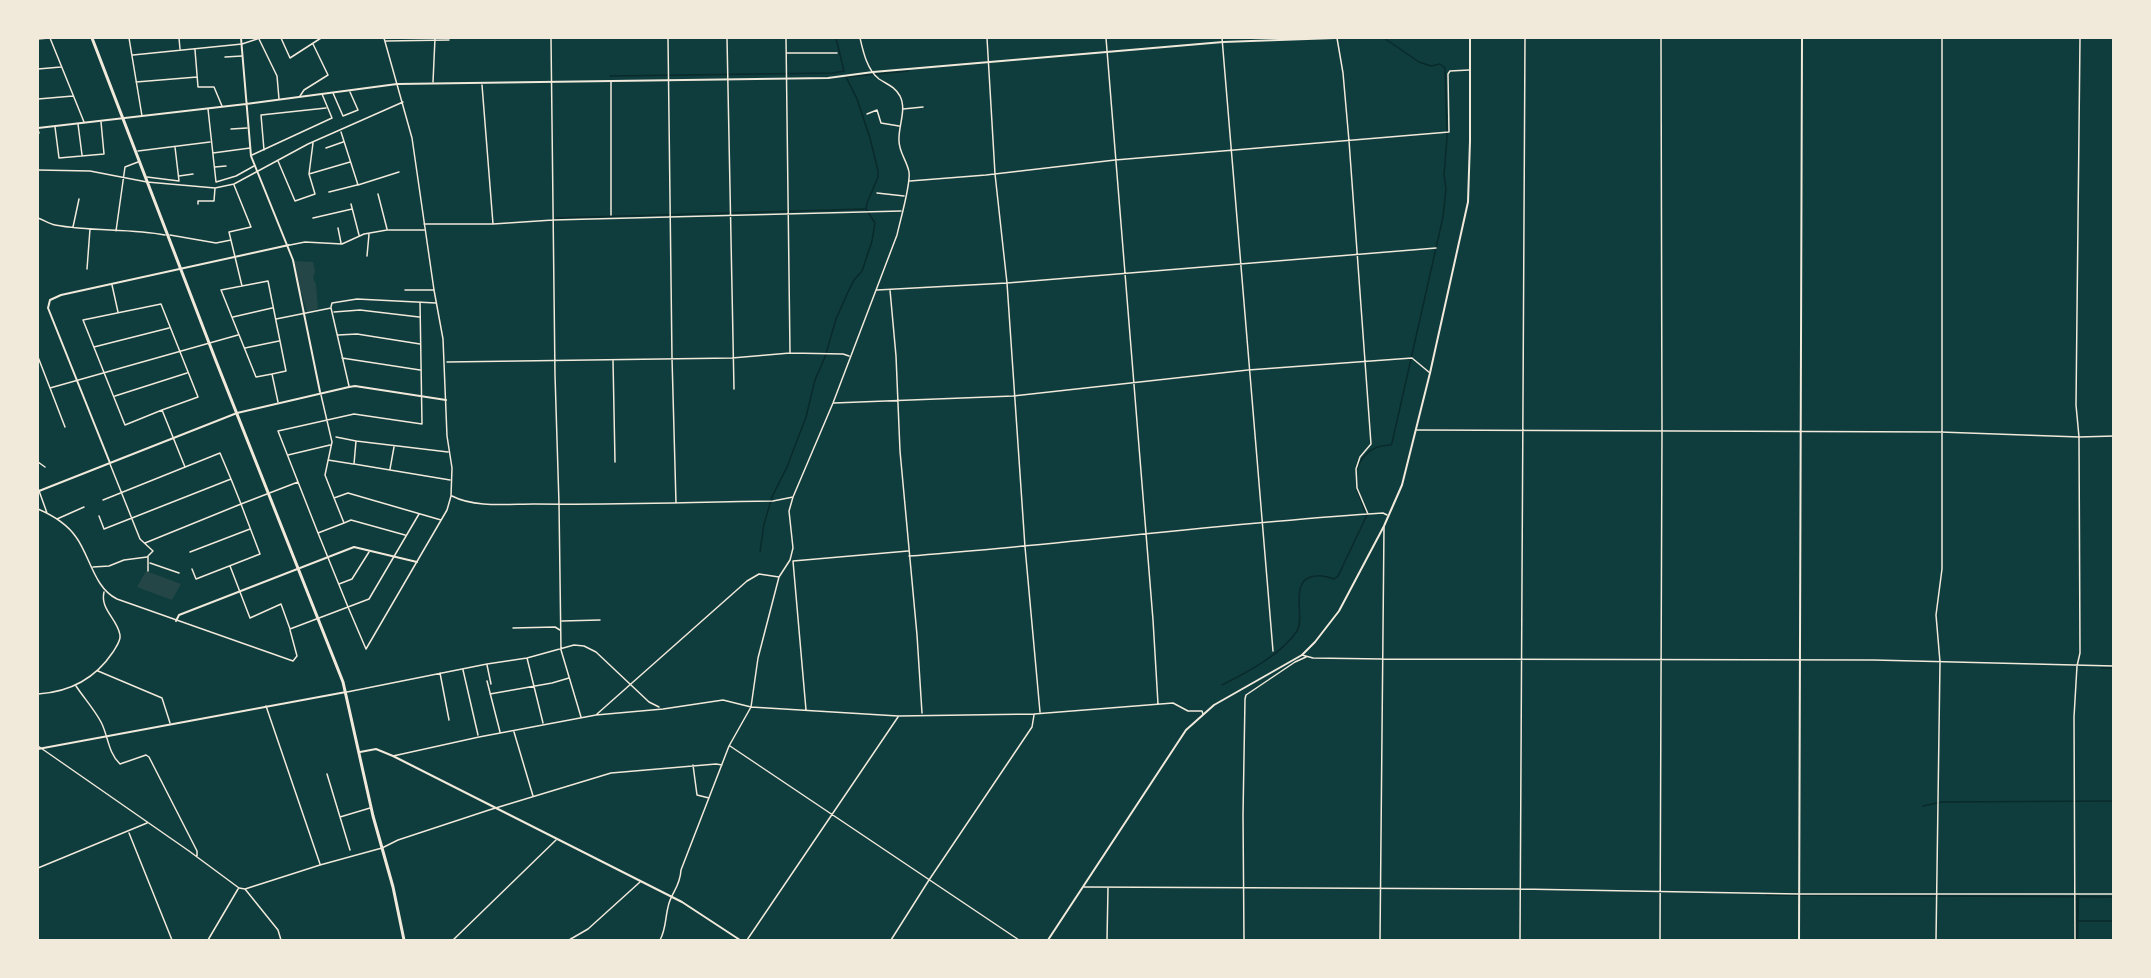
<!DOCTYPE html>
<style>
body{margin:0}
#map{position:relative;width:2151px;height:978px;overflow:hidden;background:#0f3d3e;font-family:"Roboto Condensed",sans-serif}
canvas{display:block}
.frame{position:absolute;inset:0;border:39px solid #f1e9da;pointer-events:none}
</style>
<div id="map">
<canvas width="2151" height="978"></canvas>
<div class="frame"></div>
</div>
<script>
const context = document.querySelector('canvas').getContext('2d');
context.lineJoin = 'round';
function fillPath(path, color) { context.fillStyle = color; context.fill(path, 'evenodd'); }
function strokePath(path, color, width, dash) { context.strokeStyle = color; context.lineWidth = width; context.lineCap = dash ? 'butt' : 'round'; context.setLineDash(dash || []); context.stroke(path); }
const green = new Path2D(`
 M294,261L313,262L315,271L313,278L316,285L318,309L307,312L302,294L300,292Z
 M146,571L181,584L172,600L137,587Z`);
const stream = new Path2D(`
 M610,76L833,73L844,71L836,38
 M556,218L865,209
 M1356,471C1362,454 1373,445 1391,445L1392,443L1443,217L1446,189L1444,175L1447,138L1445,68L1440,64L1431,66L1419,62L1384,38
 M1357,490L1365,511
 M760,552L764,524L772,497L787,467L806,417L815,380L825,357L836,319L848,292L854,280L862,271L872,241L875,223L866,209L867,203L878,177V171L870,138L857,99L846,77L908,71
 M2101,668H2114
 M1222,685C1246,673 1282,654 1297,631C1306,618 1287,578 1316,576C1322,575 1328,577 1334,579L1338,576L1367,515
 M1923,806L1942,802L2114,801
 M1766,895L2114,897
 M2077,921H2114`);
const canal = new Path2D(`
 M2076,940L2077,896`);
const minor = new Path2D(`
 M50,38L84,122
 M129,38L142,116
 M179,38L180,49
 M281,38L290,58L321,38
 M384,38L412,138L434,290L443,339L447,436L452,468L451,496L447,510L366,649L348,607L369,599L419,514
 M551,38L555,375L559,504L561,650L581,717
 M668,38L672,358L676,503
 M727,38L734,389
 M786,38L790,353
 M987,38L995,174L1007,283L1025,547L1040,712
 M1106,38L1153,620L1158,704
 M1222,38L1273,651
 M1337,38L1343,73L1349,141L1371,444L1360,457L1356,469L1357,488L1368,514
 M38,39L49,38
 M259,39L277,76L279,99
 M386,41L449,40
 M195,50L198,87H214L222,106
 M787,53H837
 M133,55L242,44L260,38
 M225,57L242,56
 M38,69L61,67
 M136,82L197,77
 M433,82L435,38
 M611,82V215
 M482,85L493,224
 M333,93L343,116L358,110L350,92
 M300,96L304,90L328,75L313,44
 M38,99L73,96
 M208,109L216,182L236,176L254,166
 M903,109L923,107
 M867,114L877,110L881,123L899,126
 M78,124L82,155
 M55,127L59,158L104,154L101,122
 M231,129L247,128
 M38,130L39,133L38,134
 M341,132L358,185L399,172
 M313,143L309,174L350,162
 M326,148L343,142
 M264,150L261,115L326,108
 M138,151L210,142
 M213,153L250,148
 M252,155L332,118L322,94
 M278,161L295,201L315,194L309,174
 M215,167L226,166
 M38,170L90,171L147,182L215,188
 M179,176L193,174
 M147,177L179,181L175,147
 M910,181L986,175L1115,160L1449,132L1448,74L1450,71L1469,70
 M234,185L251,227L229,232L242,286
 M329,192L357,185
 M877,193L904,196
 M378,194L387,229
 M198,204V201H214L215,188L234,184L308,144L403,102
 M351,204L359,235
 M38,218C44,220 49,224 55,225C92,232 129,228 165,235
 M313,218L352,209
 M424,224H493L553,220L901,211
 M73,227L79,199
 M338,228L341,243
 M116,231L125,167L138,162
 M170,235L216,243L231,240
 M290,245L305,242L342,244L364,234L387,230H424
 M367,256L369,234
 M87,269L90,229
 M112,285L118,312
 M405,290H433
 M877,290L1007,283L1436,248
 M890,290L896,356L900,451L917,635L922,713
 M331,307L332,303L357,299L436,303
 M334,312L360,310L419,317
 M233,317L272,308
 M276,319L331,308L349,386
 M338,335L357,334L420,344
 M94,347L169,328
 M245,348L279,341
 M38,357L50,388
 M342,358L420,370
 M613,360L615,462
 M447,362L732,358L790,353L843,354L849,356
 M272,374L286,371L268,281L221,290L256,377L272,374L278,402
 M321,395L332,442L325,475L334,498
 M115,396L187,373
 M834,403L1013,396L1248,370L1412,358L1430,373
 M162,410L198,397L161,304L83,320L125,425L162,410L185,467
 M65,427L50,388L238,335
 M1416,430L1940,432L2079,437L2114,436
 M336,437L356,441
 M448,452L356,441L354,464L450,480
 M288,455L330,445
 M328,460L353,464
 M38,462L45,467
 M110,464L140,539L153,551L148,556V571
 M390,469L394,447
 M298,482L278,431L354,414L422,424L420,302
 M38,488L47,513
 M452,496C475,508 508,504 534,504C614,505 693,502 773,501L793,497
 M38,509C52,515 67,524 76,537C90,556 94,588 117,599L293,661L297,656L290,630
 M99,516L104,529L231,479L220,453L103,500
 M57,519L84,507
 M344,523L351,520L405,535
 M145,543L241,504L231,479
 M190,552L250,529
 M909,556C1067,544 1225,523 1383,513L1387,515
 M793,561L806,710
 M793,561L908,551
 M150,563L179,573
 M230,566L250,618L281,604L290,629L348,607L318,533L344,523L334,498L348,493L441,520
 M93,567L109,566L124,560L147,557
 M192,569L196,579L260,554L241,504L298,482L318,533
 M339,584L352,579L369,552
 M562,621L600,620
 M513,628L555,627L560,630
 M1302,655L1313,658L1382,659L1874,660L2114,666
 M527,658L543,723
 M487,665L491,684
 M463,670L478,735
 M98,671L162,698L170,723
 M440,673L449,720
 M487,681L500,732
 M76,686C84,698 94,709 101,722C108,735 108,753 120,764L146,755L149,757L197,851V856
 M347,692L487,664L527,658L574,645L584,646L596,652L649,702L659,707
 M38,694C70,692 95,679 113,652C116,647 121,641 120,635C117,618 100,610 104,592
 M490,694L552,683L569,678
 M266,706L320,864
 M597,714L747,581L759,574L779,577
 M514,732L533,796
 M38,746L189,851L239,888L245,889L278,930L281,940
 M730,746L1019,940
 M393,756L479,737L596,715L663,709L723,700L751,707L898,716L1034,714L1173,703L1188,711H1202L1203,714
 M693,765L697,795L709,798
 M327,774L350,850
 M340,817L370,808
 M129,833L172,940
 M38,868L147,823
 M1084,887L1520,889L1799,894H2114
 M245,889L320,865L382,848L398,840L489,810L611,773L716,764L722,765
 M208,940L238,889
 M453,940L556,840
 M569,940L588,929L640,882
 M660,940C666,929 665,919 668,907C671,892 680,888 681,870L729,746L751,707L758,658L779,577L790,560L793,548L789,511L793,497L833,403L897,235C900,221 911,184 909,172C907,161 899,152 899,141C898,126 907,110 900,96C894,86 888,85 879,79C867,70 863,51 860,38
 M747,940L898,717
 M891,940L929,880L1032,727L1034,715
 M1107,940L1108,888
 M1244,940L1243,815L1245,699L1246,695L1295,662L1306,657
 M1380,940L1384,527
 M1520,940L1525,38
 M1660,940L1662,432L1661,38
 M1936,940L1940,662L1936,615L1942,569V38
 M2075,940L2074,717L2077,666L2080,653L2079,437L2076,405L2080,38`);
const tertiary = new Path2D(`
 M241,38L251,156L293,260L320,392
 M38,128L246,104L397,84L828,78L873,72L1223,42L1335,38
 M289,245L61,295L50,300L48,308L110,463L237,413L349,387L355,386L446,400
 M39,491L110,463
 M176,621L179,615L354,547L417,562
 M38,749L346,692`);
const secondary = new Path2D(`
 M360,752L376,749L393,756L682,902L740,940
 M1048,940L1186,730L1214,705L1302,655L1315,642L1339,611L1384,526L1402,485L1430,373L1468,202L1470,141V38
 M1799,940L1802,38`);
const primary = new Path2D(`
 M92,38L216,361L343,682L373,816L393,887L404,940`);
fillPath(green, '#244646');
strokePath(stream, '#0a2a2b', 1.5);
strokePath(canal, '#0a2a2b', 4.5);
strokePath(minor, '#f1e9da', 1.5);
strokePath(tertiary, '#f1e9da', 2);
strokePath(secondary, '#f1e9da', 2);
strokePath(primary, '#f1e9da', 3);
</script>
